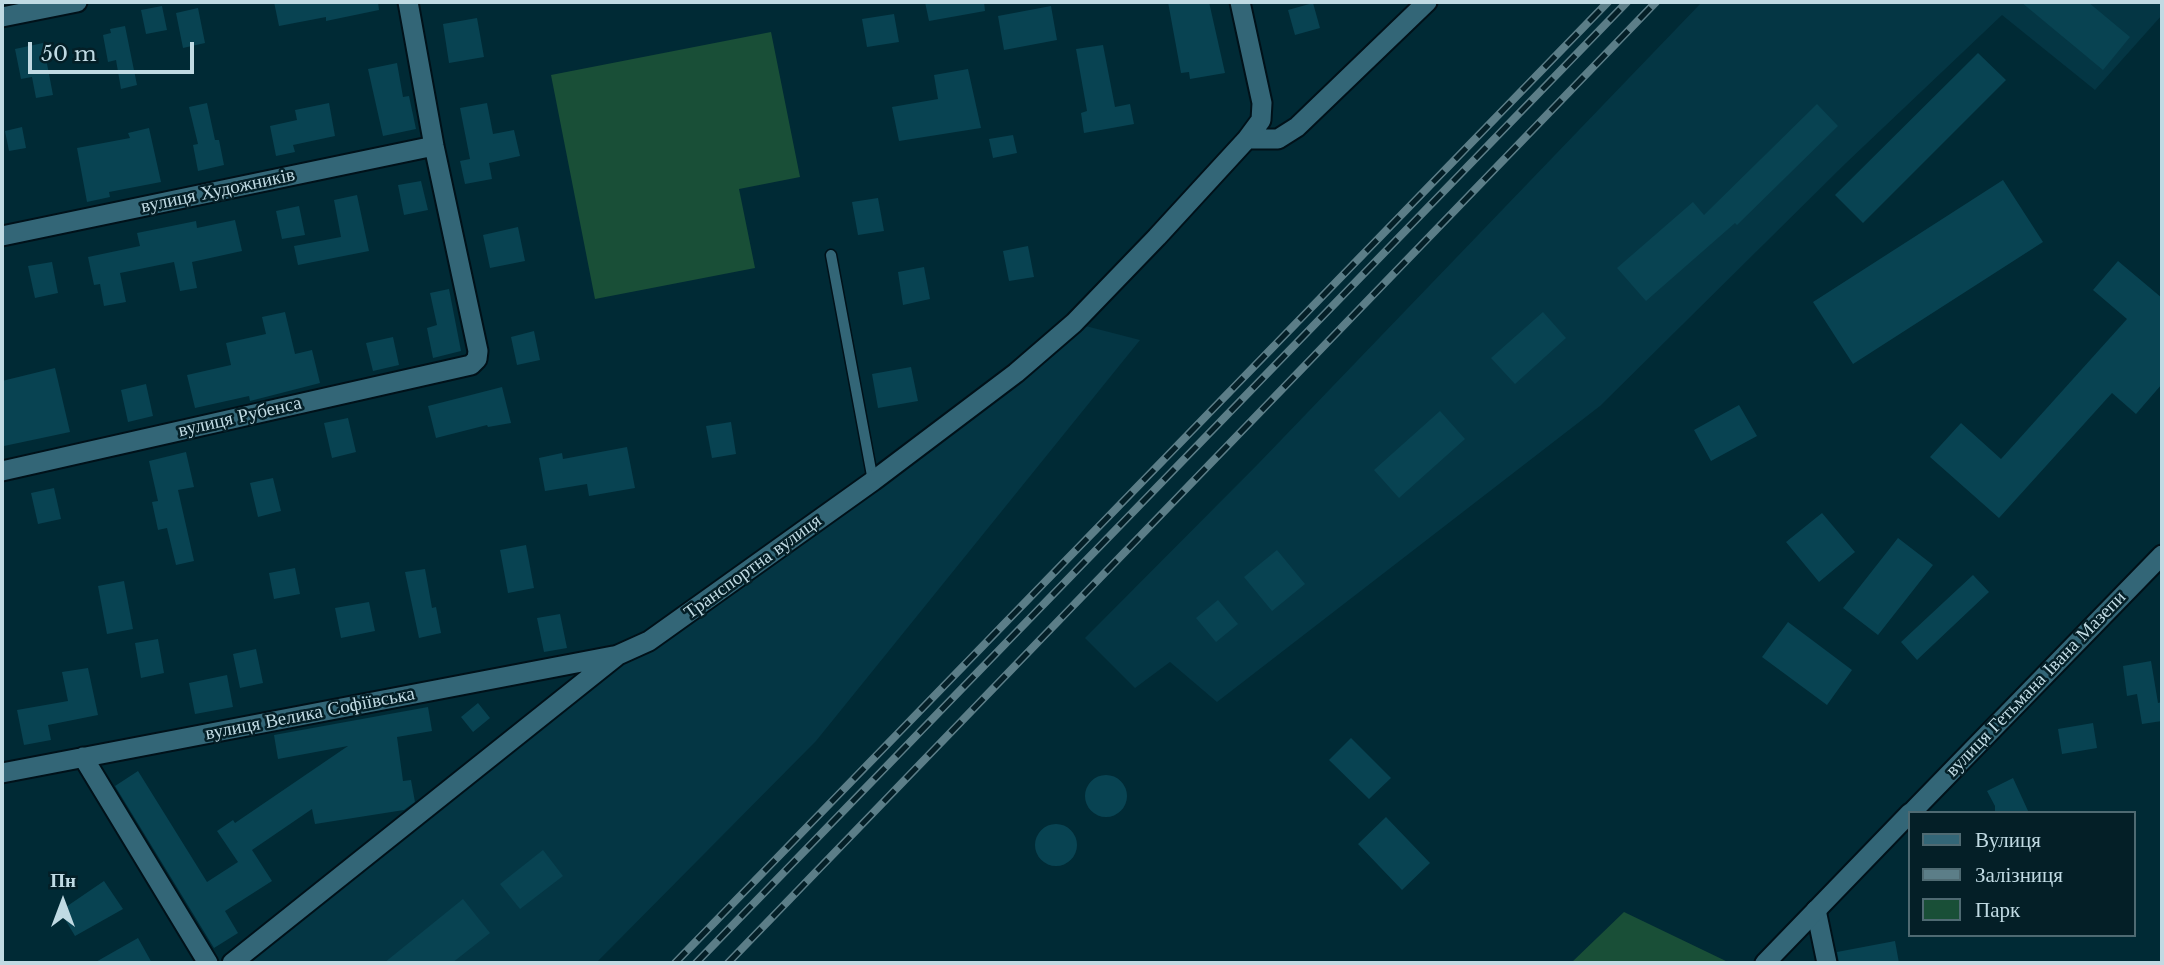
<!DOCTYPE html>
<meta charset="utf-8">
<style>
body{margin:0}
#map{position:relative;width:2164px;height:965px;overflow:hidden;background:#002a35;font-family:"Libre Baskerville",serif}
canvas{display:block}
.frame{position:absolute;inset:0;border:4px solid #c0dae3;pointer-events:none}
.legend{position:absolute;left:1908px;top:811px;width:228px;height:126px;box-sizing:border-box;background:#041f27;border:2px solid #4f6a72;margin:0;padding:9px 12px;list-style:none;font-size:21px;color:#c0dae3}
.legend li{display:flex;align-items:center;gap:14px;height:35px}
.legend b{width:35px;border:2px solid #4f6a72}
.north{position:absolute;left:28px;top:867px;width:70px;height:70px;-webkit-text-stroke:5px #041f27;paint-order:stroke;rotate:0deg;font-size:19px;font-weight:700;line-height:28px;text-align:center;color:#c0dae3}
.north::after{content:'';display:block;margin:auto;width:24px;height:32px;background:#c0dae3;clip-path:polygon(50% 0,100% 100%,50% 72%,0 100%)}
.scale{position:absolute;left:28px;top:42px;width:166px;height:32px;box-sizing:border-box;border:4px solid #c0dae3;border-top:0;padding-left:9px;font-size:21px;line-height:24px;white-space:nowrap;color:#c0dae3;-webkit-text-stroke:5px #041f27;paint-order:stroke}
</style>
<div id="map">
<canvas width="2164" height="965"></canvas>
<div class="frame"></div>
<ul class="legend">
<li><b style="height:9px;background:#367"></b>Вулиця</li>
<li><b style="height:9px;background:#5c7e88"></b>Залізниця</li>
<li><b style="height:19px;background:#194f37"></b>Парк</li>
</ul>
<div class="north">Пн</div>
<div class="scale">50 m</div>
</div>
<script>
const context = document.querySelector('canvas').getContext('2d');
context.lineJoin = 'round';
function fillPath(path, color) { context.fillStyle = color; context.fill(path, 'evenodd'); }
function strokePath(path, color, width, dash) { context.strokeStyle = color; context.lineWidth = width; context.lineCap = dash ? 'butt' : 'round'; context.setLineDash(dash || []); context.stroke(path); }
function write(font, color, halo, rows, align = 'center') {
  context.font = font + ' "Libre Baskerville",serif'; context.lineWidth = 5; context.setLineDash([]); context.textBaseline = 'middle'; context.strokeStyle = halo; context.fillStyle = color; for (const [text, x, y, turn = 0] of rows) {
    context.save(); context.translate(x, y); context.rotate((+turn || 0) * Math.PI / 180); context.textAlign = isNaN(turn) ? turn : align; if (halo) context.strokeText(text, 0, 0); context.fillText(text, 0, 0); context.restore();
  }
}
const built = new Path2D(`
 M1702,2H2162V15L2095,90L2002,15L1846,163L1600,406L1217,702L1170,662L1135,688L1085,638L1258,464Z
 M1074,323L1140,340L816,741L596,963H232L618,655Z`);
const green = new Path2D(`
 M771,32L800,177L739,189L755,268L595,299L551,75Z
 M1624,912L1730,963H1571Z`);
const building = new Path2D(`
 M274,2H378L379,10L326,21V17L279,26Z
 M925,2H984L985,11L929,21Z
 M1168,2H1209L1225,73L1190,79L1189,72L1181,73Z
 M2021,2H2088L2130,37L2103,70Z
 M1313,3L1320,28L1295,35L1288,10Z
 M162,6L167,30L146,34L141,10Z
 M1051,6L1057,40L1004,50L998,16Z
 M198,8L205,43L183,48L176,13Z
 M894,14L899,42L867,47L862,19Z
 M477,18L484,57L449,63L443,24Z
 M125,26L137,85L121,89L116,60L108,62L103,35L111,33L110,29Z
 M43,43L53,95L36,98L32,77L21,79L15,49Z
 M1103,45L1115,107L1130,104L1134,124L1084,133L1081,113L1087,111L1076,49Z
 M1978,53L2006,80L1863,223L1835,195Z
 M397,63L403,97L409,96L416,129L383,136L368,69Z
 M968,69L981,128L899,141L892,107L938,99L934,75Z
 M207,103L215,140H219L224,165L198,171L193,145L198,144L189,107Z
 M329,103L335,136L293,145L295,152L276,156L270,126L297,120L295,110Z
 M487,103L493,134L514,130L520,156L489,163L492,179L465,184L460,161L470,159L460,108Z
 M1817,104L1838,126L1737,225L1735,223L1646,301L1617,268L1693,202L1704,215Z
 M22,127L26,148L9,151L5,131Z
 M149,128L161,182L109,192L110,197L87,202L77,148L130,138L128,133Z
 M1013,135L1017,153L993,158L989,139Z
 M2003,180L2043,242L1853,364L1813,302Z
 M421,181L428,210L404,215L398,185Z
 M357,195L369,251L298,265L294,246L341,237L334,200Z
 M878,198L884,231L858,235L852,202Z
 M299,206L305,235L282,239L276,211Z
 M235,220L242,251L192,262L197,288L180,291L174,262L120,273L126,302L104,306L100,284L94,285L88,257L140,246L137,233L196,221L197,228Z
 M518,227L525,261L490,268L483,235Z
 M1028,246L1034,277L1009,281L1003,251Z
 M2118,261L2162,298V384L2136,414L2112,393L1999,518L1930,457L1961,423L2001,459L2127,319L2093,290Z
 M52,262L58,293L35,298L28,266Z
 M924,267L930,299L903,305L898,272Z
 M449,289L461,351L433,358L427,328L437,325L430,293Z
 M285,312L295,354L312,350L320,383L250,401L249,396L195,408L187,375L231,365L226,343L266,334L262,317Z
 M1543,312L1566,338L1515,384L1491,358Z
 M534,331L540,360L517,365L511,337Z
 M393,337L399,365L373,371L366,343Z
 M911,367L918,401L878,408L872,374Z
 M55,368L70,432L4,446L2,435V381Z
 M146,384L153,416L128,422L121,390Z
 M502,387L511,423L488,427L487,425L436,438L428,406Z
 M1739,405L1757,436L1711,461L1694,430Z
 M1440,411L1465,439L1399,498L1374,470Z
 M348,418L356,452L332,458L324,423Z
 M731,422L736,454L712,458L706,426Z
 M627,447L635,488L589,496L587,484L545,491L539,458L562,453L563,459Z
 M186,452L194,487L178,490L194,561L176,565L167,528L158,530L152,502L158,501L149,461Z
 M273,478L281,511L258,517L250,483Z
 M54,488L61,519L38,524L31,493Z
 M1822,513L1855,552L1819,582L1786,542Z
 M1898,538L1933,565L1878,635L1843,608Z
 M526,545L534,588L508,593L500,550Z
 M1277,550L1305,584L1272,611L1244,577Z
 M295,568L300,594L274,599L269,573Z
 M425,569L432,608L436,607L441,633L419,638L405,572Z
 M1973,575L1989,592L1917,660L1901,642Z
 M124,581L133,629L107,634L98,586Z
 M1218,600L1238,624L1216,642L1196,618Z
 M369,602L375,631L341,638L335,608Z
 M560,614L567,648L544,652L537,618Z
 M1788,622L1852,670L1827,705L1762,657Z
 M158,639L164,673L141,678L135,643Z
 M256,649L263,683L240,688L233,654Z
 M2151,661L2158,703L2162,702V721L2142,724L2137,694L2127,696L2123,666Z
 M88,668L98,715L48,725L51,740L24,745L17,710L68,701L62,672Z
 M227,675L233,707L195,714L189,683Z
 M478,703L490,718L473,732L461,717Z
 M428,707L432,731L397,737L403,781L411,780L415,802L404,810L315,824L312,809L252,850L272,881L225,911L238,933L214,948L115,786L138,771L207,882L238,862L217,831L233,820L235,823L348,746L278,759L274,735Z
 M2093,723L2097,748L2062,754L2058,729Z
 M1351,738L1391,778L1369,799L1329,760Z
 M1085 796a21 21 0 1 1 42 0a21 21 0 1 1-42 0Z
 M2013,778L2029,813H1995V806L1987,791Z
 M1386,817L1430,863L1402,890L1358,844Z
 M1035 845a21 21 0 1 1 42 0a21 21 0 1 1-42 0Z
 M543,850L563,876L520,909L500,884Z
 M104,881L123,909L75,936L60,911Z
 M463,899L490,933L452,963H384Z
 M138,938L152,963H94Z
 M1895,941L1899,963H1839L1837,952Z`);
const service = new Path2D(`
 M831,255L873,481`);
const minor = new Path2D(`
 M2,17L77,2
 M1247,139H1278L1297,127L1427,2
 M2,236L434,146
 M2,471L471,365L477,359L478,351L434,146L408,2
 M83,757L208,963
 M2,773L613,656
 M1816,910L1827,963
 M232,963L618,655L649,641L873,481L1016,373L1074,323L1157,237L1247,139L1261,120L1262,103L1240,2`);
const secondary = new Path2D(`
 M1911,813L2162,555
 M1765,963L1910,813`);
const rail = new Path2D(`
 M675,963L1608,2
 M696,963L1627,2
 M728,963L1656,2`);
const streetNames = [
 ["вулиця Художників",218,191,-12],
 ["вулиця Рубенса",240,417,-13],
 ["Транспортна вулиця",753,567,-36],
 ["вулиця Гетьмана Івана Мазепи",2036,684,-46],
 ["вулиця Велика Софіївська",310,714,-11]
];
fillPath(built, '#043644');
fillPath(green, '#194f37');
fillPath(building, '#084352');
strokePath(service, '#001119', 13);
strokePath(minor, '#001119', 23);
strokePath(secondary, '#001119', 23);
strokePath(service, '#367', 10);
strokePath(minor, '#367', 19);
strokePath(secondary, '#367', 19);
strokePath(rail, '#5c7e88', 8);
strokePath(rail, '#041f27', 5, [16]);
write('19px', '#c0dae3', '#041f27', streetNames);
</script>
